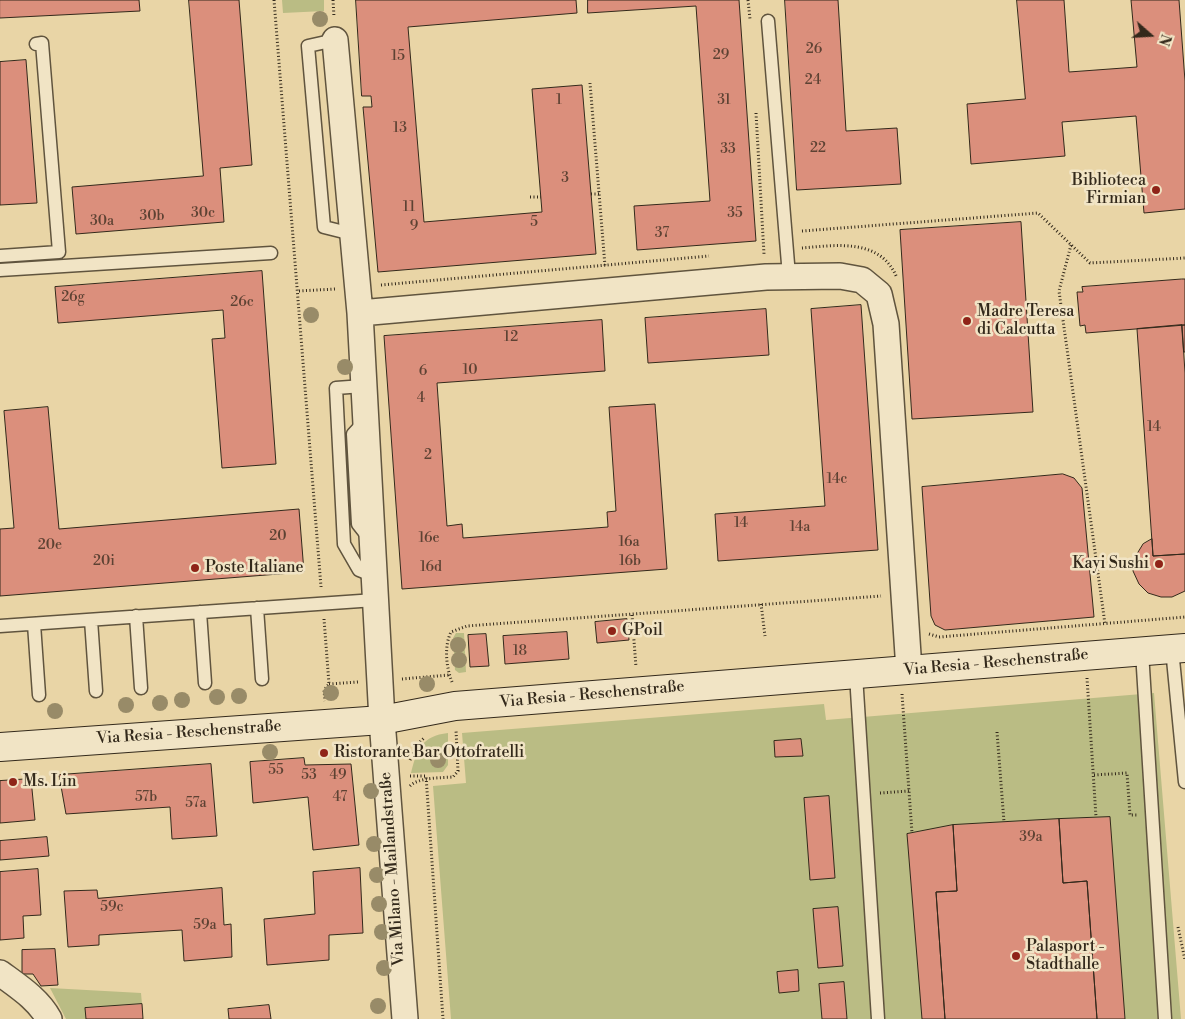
<!DOCTYPE html>
<meta charset="utf-8">
<style>
body{margin:0}
#map{position:relative;width:1185px;height:1019px;overflow:hidden;background:#e9d5a6;font-family:"Libre Bodoni",serif}
canvas{display:block}
.north{position:absolute;left:1125px;top:10px;width:50px;height:50px;-webkit-text-stroke:4px #f1e4c5;paint-order:stroke;rotate:109deg;font-size:14px;font-weight:700;line-height:20px;text-align:center;color:#33291b}
.north::after{content:'';display:block;margin:auto;width:18px;height:22px;background:#33291b;clip-path:polygon(50% 0,100% 100%,50% 72%,0 100%)}
</style>
<div id="map">
<canvas width="1185" height="1019"></canvas>
<div class="north">N</div>
</div>
<script>
const context = document.querySelector('canvas').getContext('2d');
context.lineJoin = 'round';
function fillPath(path, color) { context.fillStyle = color; context.fill(path, 'evenodd'); }
function strokePath(path, color, width, dash) { context.strokeStyle = color; context.lineWidth = width; context.lineCap = dash ? 'butt' : 'round'; context.setLineDash(dash || []); context.stroke(path); }
function write(font, color, halo, rows, align = 'center') {
  context.font = font + ' "Libre Bodoni",serif'; context.lineWidth = 5; context.setLineDash([]); context.textBaseline = 'middle'; context.strokeStyle = halo; context.fillStyle = color; for (const [text, x, y, turn = 0] of rows) {
    context.save(); context.translate(x, y); context.rotate((+turn || 0) * Math.PI / 180); context.textAlign = isNaN(turn) ? turn : align; if (halo) context.strokeText(text, 0, 0); context.fillText(text, 0, 0); context.restore();
  }
}
const green = new Path2D(`
 M282,0H324V11L283,13Z
 M456,633H464L466,672L459,673L455,670L453,638Z
 M1154,693L1181,1019H451L433,786L466,783L462,733L824,704L826,720Z
 M448,733V765L443,772L411,773C417,749 422,736 448,733Z
 M50,988L141,993L142,1004L86,1008V1019H66Z`);
const building = new Path2D(`
 M0,0H139L140,11L0,18Z
 M189,0H239L252,165L220,168L224,222L76,234L72,187L203,176Z
 M356,0H576L577,13L408,27L424,222L542,212L532,89L582,85L596,254L378,272L363,107H372L371,96H362Z
 M588,0H739L756,241L637,250L634,206L710,201L696,6L588,13Z
 M785,0H838L846,131L897,128L901,184L797,190Z
 M1017,0H1064L1069,72L1137,67L1131,0H1179L1185,81V209L1144,213L1136,116L1062,122L1065,156L971,164L967,104L1025,99Z
 M26,60L37,203L0,205V62Z
 M1021,222L1033,412L912,419L900,230Z
 M262,271L276,464L222,468L212,339L225,338L223,310L58,323L55,287Z
 M1182,279H1185V325L1086,333L1085,325L1080,326L1077,292H1083L1082,287Z
 M861,305L878,550L718,561L715,514L825,506L811,309Z
 M766,309L769,355L648,363L645,318Z
 M602,320L605,371L437,383L447,526L462,524L463,538L608,527L607,512L616,511L609,407L655,404L667,569L402,589L384,336Z
 M1182,325H1185V352H1184Z
 M1182,325L1185,373V554L1153,556L1137,329Z
 M48,407L59,529L299,509L304,572L0,596V529L14,528L4,411Z
 M1063,474L1074,478L1082,488L1094,617L945,630L935,625L931,616L922,487Z
 M1152,539L1153,556L1185,554V591L1172,597H1161L1148,593L1139,584L1133,571L1135,557L1143,544Z
 M627,619L629,640L597,643L595,622Z
 M567,632L569,659L505,664L503,636Z
 M486,634L489,666L470,667L468,635Z
 M801,739L803,756L775,757L774,741Z
 M304,758L305,765L351,764L359,845L313,850L308,797L253,803L250,762Z
 M211,764L217,836L172,839L170,807L66,814L59,775Z
 M31,779L35,820L0,823V781Z
 M829,796L835,878L810,880L804,798Z
 M1110,817L1125,1019H1097L1087,881L1063,883L1059,819Z
 M1059,819L1063,883L1087,881L1097,1019H945L936,892L957,891L953,825Z
 M953,825L957,891L936,892L945,1019H922L907,834Z
 M47,837L49,856L0,860V841Z
 M360,868L363,933L329,935V960L267,965L264,919L315,914L313,872Z
 M38,869L41,915L23,916L24,938L0,940V872Z
 M222,888L224,925L231,924L232,957L184,961L182,930L99,935V945L68,947L64,891L97,890L98,898Z
 M838,907L843,966L818,968L813,909Z
 M55,949L58,985L41,986L33,974H22V950Z
 M798,970L799,991L779,993L777,972Z
 M844,982L847,1019H822L819,984Z
 M142,1004L143,1019H86L85,1008Z
 M269,1005L271,1019H229L228,1009Z`);
const path = new Path2D(`
 M274,0L321,587
 M333,0L334,17
 M748,0L750,19
 M590,83L605,266
 M756,113L764,254
 M591,194H599
 M530,197H541
 M802,231L1038,213L1090,263L1185,258
 M1071,245L1059,291L1105,624
 M802,248C837,245 881,238 897,278
 M381,285L709,256
 M299,291L335,289
 M761,604L765,636
 M632,615L636,667
 M324,619L329,684L324,690L325,701
 M929,634L939,637L1185,617
 M1087,678L1096,817
 M402,679L449,675
 M452,682C446,667 444,646 451,632L467,626L881,596
 M329,684L358,682
 M902,694L912,833
 M997,732L1004,822
 M410,760L417,745L424,738
 M1094,775L1127,773L1130,815H1137
 M410,776H426L443,1019
 M410,786C419,777 441,778 453,777L458,771L456,730
 M880,793L909,791
 M1178,927L1185,960`);
const lane = new Path2D(`
 M768,21L789,276
 M335,40L308,46L324,227L352,234
 M0,256L59,252L42,43L36,44
 M0,270L271,253
 M363,386L336,388L344,544L359,570L374,576
 M365,421L353,434L358,524L369,538
 M257,608L262,679
 M200,612L205,683
 M136,616L141,688
 M91,620L96,691
 M34,624L39,695
 M0,626L375,600
 M1172,649L1185,782
 M1142,652L1165,1019
 M856,675L878,1019`);
const street = new Path2D(`
 M335,40L360,313L382,720L405,1019
 M360,313L766,277L840,276L862,280L879,294L886,324L909,670
 M0,973C19,987 38,999 49,1019`);
const secondary = new Path2D(`
 M0,747L382,720L455,706L1185,648`);
const trees = [
 [320,19],
 [311,315],
 [345,367],
 [458,645],
 [459,660],
 [427,684],
 [331,693],
 [239,696],
 [217,697],
 [182,700],
 [160,703],
 [126,705],
 [55,711],
 [270,752],
 [438,760],
 [371,791],
 [374,844],
 [377,875],
 [379,904],
 [382,932],
 [384,968],
 [378,1006]
];
const markers = [
 [1156,190,5,"#8f2418"],
 [967,321,5,"#8f2418"],
 [1159,564,5,"#8f2418"],
 [195,568,5,"#8f2418"],
 [612,631,5,"#8f2418"],
 [324,753,5,"#8f2418"],
 [13,782,5,"#8f2418"],
 [1016,956,5,"#8f2418"]
];
const numberNames = [
 ["26",814,50],
 ["29",721,56],
 ["15",398,57],
 ["24",813,81],
 ["1",559,101],
 ["31",724,101],
 ["13",400,129],
 ["22",818,149],
 ["33",728,150],
 ["3",565,179],
 ["11",409,208],
 ["30c",203,214],
 ["35",735,214],
 ["30b",152,217],
 ["30a",102,222],
 ["5",534,223],
 ["9",414,227],
 ["37",662,234],
 ["26g",73,298],
 ["26c",242,303],
 ["12",511,338],
 ["10",470,371],
 ["6",423,372],
 ["4",421,399],
 ["14",1154,428],
 ["2",428,456],
 ["14c",837,480],
 ["14",741,524],
 ["14a",800,528],
 ["20",278,537],
 ["16e",429,539],
 ["16a",629,543],
 ["20e",50,546],
 ["20i",104,562],
 ["16b",630,562],
 ["16d",431,568],
 ["18",520,652],
 ["55",276,771],
 ["53",309,776],
 ["49",338,776],
 ["57b",146,798],
 ["47",340,798],
 ["57a",196,804],
 ["39a",1031,838],
 ["59c",112,908],
 ["59a",205,926]
];
const poiNames = [
 ["Biblioteca",1146,181,"right"],
 ["Firmian",1146,199,"right"],
 ["Madre Teresa",977,312],
 ["di Calcutta",977,330],
 ["Kayi Sushi",1149,564,"right"],
 ["Poste Italiane",205,568],
 ["GPoil",622,631],
 ["Ristorante Bar Ottofratelli",334,753],
 ["Ms. Lin",23,782],
 ["Palasport -",1026,947],
 ["Stadthalle",1026,965]
];
const streetNames = [
 ["Via Resia - Reschenstraße",996,663,-5],
 ["Via Resia - Reschenstraße",592,695,-5],
 ["Via Resia - Reschenstraße",189,733,-4],
 ["Via Milano - Mailandstraße",393,869,-94]
];
fillPath(green, '#babc84');
fillPath(building, '#db8f7c');
strokePath(building, '#33291b', 1);
strokePath(lane, '#60543e', 15);
strokePath(street, '#60543e', 28);
strokePath(secondary, '#33291b', 30);
strokePath(path, '#33291b', 3, [1, 2.5]);
strokePath(lane, '#f1e4c5', 12);
strokePath(street, '#f1e4c5', 25);
strokePath(secondary, '#f1e4c5', 28);
context.fillStyle = '#988b68';
for (const [x, y] of trees) { context.beginPath(); context.arc(x, y, 8, 0, 2 * Math.PI); context.fill(); }
for (const [x, y, r, color] of markers) { const dot = new Path2D(); dot.arc(x, y, r, 0, 2 * Math.PI); context.fillStyle = color; context.fill(dot); strokePath(dot, '#f1e4c5', 2); }
write('14px', '#5d4233', null, numberNames);
write('16px', '#33291b', '#f1e4c5', poiNames, 'left');
write('16px', '#33291b', '#f1e4c5', streetNames);
</script>
